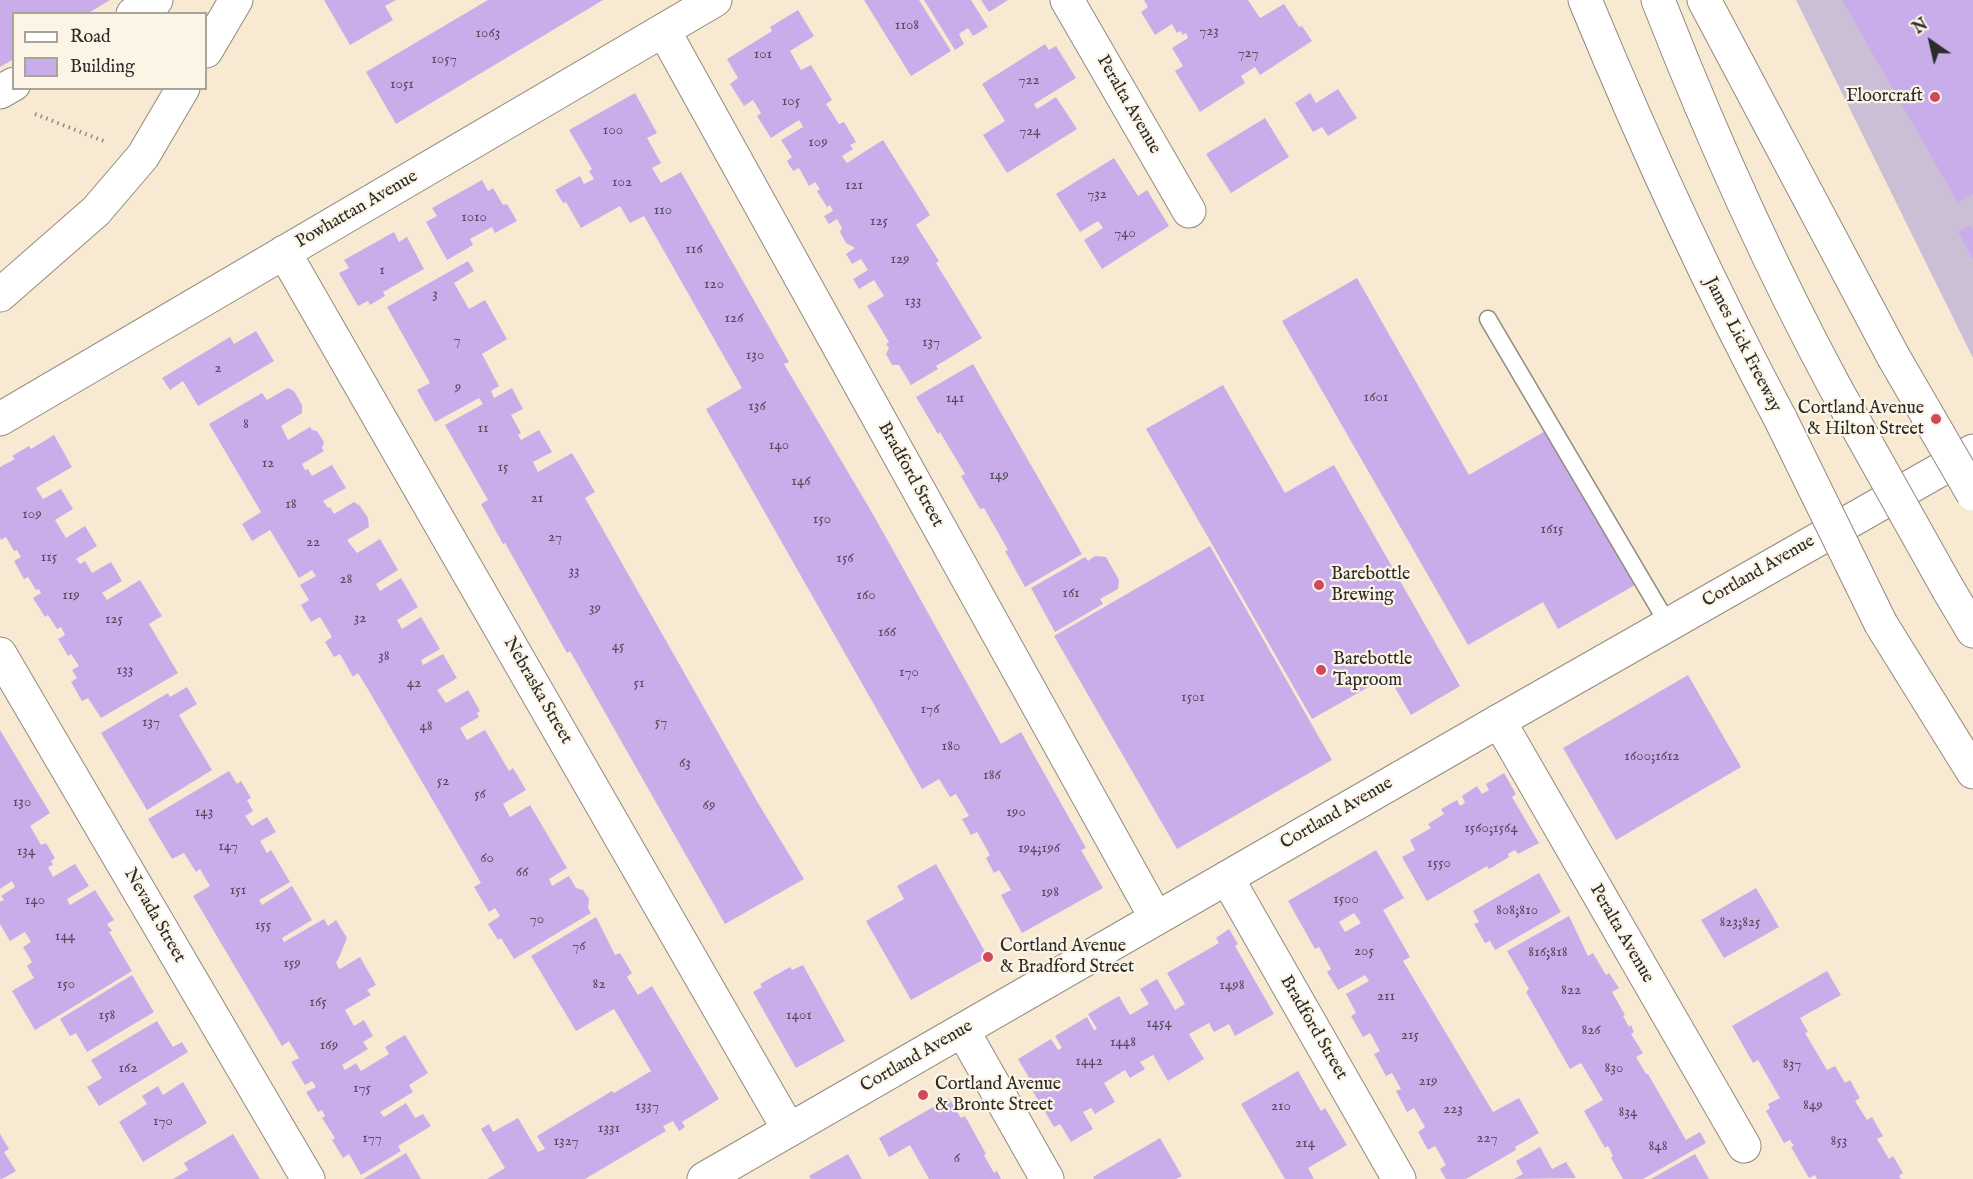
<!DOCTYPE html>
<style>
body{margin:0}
#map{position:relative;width:1973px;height:1179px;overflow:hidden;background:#f8e9d2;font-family:"IM FELL English",serif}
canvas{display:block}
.legend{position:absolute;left:12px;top:12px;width:195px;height:78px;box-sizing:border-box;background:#fcf5e5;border:2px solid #a8a49b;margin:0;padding:8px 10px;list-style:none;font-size:18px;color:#2b2b2b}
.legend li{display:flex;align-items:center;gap:12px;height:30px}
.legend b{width:30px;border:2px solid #a8a49b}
.north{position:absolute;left:1901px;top:12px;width:60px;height:60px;-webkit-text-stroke:4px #fcf5e5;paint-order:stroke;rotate:326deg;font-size:16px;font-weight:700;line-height:24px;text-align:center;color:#2b2b2b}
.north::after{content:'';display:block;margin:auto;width:21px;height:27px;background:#2b2b2b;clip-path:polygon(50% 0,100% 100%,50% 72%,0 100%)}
</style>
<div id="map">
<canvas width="1973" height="1179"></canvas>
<ul class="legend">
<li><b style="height:8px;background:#fff"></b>Road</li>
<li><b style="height:16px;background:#c9adeb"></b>Building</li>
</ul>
<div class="north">N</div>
</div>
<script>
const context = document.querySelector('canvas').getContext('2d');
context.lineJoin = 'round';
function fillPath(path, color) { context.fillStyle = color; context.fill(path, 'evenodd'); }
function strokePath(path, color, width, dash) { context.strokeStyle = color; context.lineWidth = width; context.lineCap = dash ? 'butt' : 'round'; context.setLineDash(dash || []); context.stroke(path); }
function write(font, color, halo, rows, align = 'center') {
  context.font = font + ' "IM FELL English",serif'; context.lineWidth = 4.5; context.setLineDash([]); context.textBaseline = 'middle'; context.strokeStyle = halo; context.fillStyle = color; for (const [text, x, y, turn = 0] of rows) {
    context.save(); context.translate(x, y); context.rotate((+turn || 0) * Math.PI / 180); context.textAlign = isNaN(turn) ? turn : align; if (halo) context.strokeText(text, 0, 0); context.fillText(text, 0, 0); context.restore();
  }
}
const industrial = new Path2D(`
 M1796,0H1973V358Z`);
const building = new Path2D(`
 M0,0H110L87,14H14V59L0,67Z
 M324,0H396L385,6L393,20L350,45Z
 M488,0H603L396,124L366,72Z
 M864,0H919L951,51L911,76Z
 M924,0H971L988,27L973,36L968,28L959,34L964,44L955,50Z
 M981,0H1008L989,12Z
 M1144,0H1248L1260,18L1284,4L1299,27L1302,26L1312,41L1260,75L1255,67L1241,76L1245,83L1200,112L1175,71L1183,66L1172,48L1188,38L1186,33L1183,35L1180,31L1177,33L1172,24L1155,35L1141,12L1148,7Z
 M1842,0H1973V194L1958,203Z
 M798,10L814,36L790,51L801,70L811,65L832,100L826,104L839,124L844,122L856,142L850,145L853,149L842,156L847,163L883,140L930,215L916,225L939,261L936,263L982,338L936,366L938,369L911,385L899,365H892L886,354L889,348L886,344L889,342L867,306L884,296L874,280L859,289L853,279L868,270L861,259L852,264L846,254L855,248L846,243L840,232L842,228L837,219L829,224L824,216L833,211L830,205L827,207L817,191L820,189L815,182L809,186L799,168L793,171L787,161L792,157L781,140L803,127L799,120L771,138L757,116L761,113L753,100L744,106L730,84L738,78L727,59L772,31L770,27Z
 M1045,44L1049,50L1056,46L1076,78L1034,104L1037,109L1056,97L1077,129L1007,173L983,135L1005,121L982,84Z
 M1338,89L1357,118L1328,136L1322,127L1313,132L1295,103L1310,93L1316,103Z
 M635,93L657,133L647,138L661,163L652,168L661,183L681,172L789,362L784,364L874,516L1001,744L1021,732L1086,848L1081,850L1103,888L1022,933L1001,895L1011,890L999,870L994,873L986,858L990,855L977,832L971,835L962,819L969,816L956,794L950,797L939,779L922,789L706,409L742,388L644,216L630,223L620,206L581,228L566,202L563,203L555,190L580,176L584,184L594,179L589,171L592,169L569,130Z
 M1265,118L1289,157L1231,193L1206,154Z
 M1114,158L1138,196L1147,190L1169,226L1102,269L1084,240L1103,228L1098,221L1080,232L1056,194Z
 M482,180L488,191L493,188L503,205L507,204L517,221L495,233L492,227L470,239L473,245L447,260L426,222L437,216L432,208Z
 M1970,225L1973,230V259L1958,232Z
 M394,232L399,242L407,237L424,269L383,292L385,296L370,305L368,301L358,306L339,273L349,268L344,260Z
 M468,261L474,271L454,283L469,309L485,300L507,339L482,354L499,386L491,391L494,398L512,388L523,409L511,415L521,433L518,435L521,440L539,430L552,452L533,462L538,472L572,453L595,492L585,498L758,803L804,879L725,924L570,651L567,653L505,543L503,544L481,504L488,500L445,425L483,404L479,398L435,422L417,390L430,383L387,307Z
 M1357,278L1469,475L1547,430L1635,585L1558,629L1543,602L1468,645L1282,321Z
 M256,331L274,361L198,406L183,381L170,390L162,378L230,337L234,344Z
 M973,364L1082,554L1025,587L1005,551L1008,550L984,508L980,509L961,476L965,474L940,432L938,434L916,397Z
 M1223,385L1285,493L1334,465L1460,686L1411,715L1388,676L1312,719L1146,429Z
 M288,388L294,391L302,405V413L281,426L288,440L310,427L312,430L317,431L324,442L322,448L324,451L302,464L305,470L308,469L312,476L332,465L346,488L323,501L328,508L330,507L334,514L354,502L360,506L368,518L369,527L347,540L357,553L380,539L398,570L376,584L380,591L401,578L418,607L397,620L402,629L421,617L440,649L421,660L423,665L443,654L457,678L437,690L446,703L468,690L480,711L477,713L479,717L460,728L467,740L485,730L509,771L513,768L526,790L503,804L510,817L530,805L567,868L549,879L552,886L569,876L576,888L583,890L589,899L588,908L591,913L514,959L501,938L498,940L488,924L500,916L495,908L489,912L474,887L481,883L369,691L358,673L353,677L340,654L334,657L325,642L332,637L320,617L311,622L301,605L309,600L300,585L316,576L312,570L299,578L270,530L252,541L242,524L261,512L209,424L262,393L267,400Z
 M54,435L72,467L36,488L43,499L61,489L73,509L55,520L66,538L85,526L97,546L76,559L80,564L85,561L92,573L111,562L122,581L102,593L107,600L140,580L162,616L149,624L178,673L101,718L88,698L82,701L71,682L77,678L72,670L79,666L71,654L68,656L58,639L65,635L61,627L57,629L48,615L45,617L33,598L41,593L39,589L36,590L28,577L24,579L14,561L21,557L17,550L14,551L6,537L1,540L0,537V467L15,459L12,456L29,446L31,449Z
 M1210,546L1332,760L1177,849L1054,636Z
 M1095,556L1106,557L1119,580L1118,589L1100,599L1103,604L1055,632L1031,588L1085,557L1088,561Z
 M1688,675L1741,767L1616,840L1563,748Z
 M187,687L197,704L179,715L212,770L147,810L101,733L168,693L170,697Z
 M0,730L50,813L30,826L41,845L46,843L55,858L51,861L53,865L48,867L53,877L75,864L89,886L67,899L70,905L95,890L114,920L107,924L112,931L109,932L132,971L35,1030L12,991L34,978L27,966L32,962L23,947L31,942L25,932L10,941L0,924V902L4,900L1,896L15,887L12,881L0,889Z
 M229,771L237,784L241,781L251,798L247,800L253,811L245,816L252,826L267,817L276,832L260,841L267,853L271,850L290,882L259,900L262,905L292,886L312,920L282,938L284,942L324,919L328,926L336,920L347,938L338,960L336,962L338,967L340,969L360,957L376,985L367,990L371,995L345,1010L354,1026L364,1020L373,1036L363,1042L368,1049L342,1065L345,1070L356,1063L361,1071L389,1054L385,1047L405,1035L428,1073L409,1085L413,1092L380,1112L384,1117L406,1103L415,1118L423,1114L431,1126L398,1146L401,1151L361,1175L349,1154L343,1158L332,1140L335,1138L322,1118L325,1116L322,1110L318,1112L306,1092L316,1087L312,1081L305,1085L291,1062L299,1058L290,1043L289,1041L282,1046L193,896L210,886L200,869L196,872L184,853L172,859L148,819Z
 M1504,773L1516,794L1512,797L1539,843L1518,854L1515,850L1508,854L1509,857L1489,869L1487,866L1427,901L1402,857L1415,850L1410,840L1431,828L1428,824L1444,814L1441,809L1457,800L1460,806L1465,803L1462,796L1477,786L1482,794L1489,790L1486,784Z
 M1376,850L1404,898L1383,910L1410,957L1403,961L1493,1112L1519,1098L1539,1133L1515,1147L1516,1150L1466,1179H1446L1440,1169L1446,1165L1435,1146L1428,1150L1418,1132L1425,1127L1414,1108L1407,1112L1396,1091L1401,1089L1392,1073L1386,1076L1374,1054L1380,1051L1370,1033L1363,1037L1351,1016L1356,1013L1346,994L1369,981L1365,975L1338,990L1327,972L1331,969L1319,947L1315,949L1288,901ZM1354,913L1361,923L1345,932L1339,922Z
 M936,864L988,957L911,1000L866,921L904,899L897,886Z
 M1539,873L1561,912L1495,950L1490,941L1485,943L1474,924L1479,922L1473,911Z
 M1756,888L1779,927L1724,958L1701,920Z
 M1569,916L1588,956L1593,953L1606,975L1609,973L1619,988L1612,992L1625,1015L1623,1016L1629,1027L1631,1025L1634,1032L1631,1034L1643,1053L1636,1057L1646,1074H1648L1686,1140L1700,1132L1706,1143L1643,1179H1623L1611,1158L1613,1156L1608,1146L1605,1148L1584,1111L1603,1100L1581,1063L1570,1069L1526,992L1529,989L1507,951Z
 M596,917L615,955L620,953L632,973L627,977L638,995L652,986L719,1099L682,1122L685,1127L679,1131L673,1121L663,1126L666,1131L585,1179H487L505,1168L481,1129L489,1124L493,1132L518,1118L538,1152L545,1149L537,1136L612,1091L614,1093L651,1071L614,1009L576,1031L531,956Z
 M1229,929L1238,944L1235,946L1274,1014L1235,1036L1229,1024L1214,1032L1209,1023L1189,1034L1204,1059L1168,1081L1153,1055L1140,1062L1145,1069L1130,1078L1125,1070L1104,1083L1115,1102L1095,1114L1091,1108L1083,1112L1093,1129L1071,1142L1060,1124L1054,1127L1032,1090L1035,1088L1018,1059L1051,1039L1058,1050L1062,1048L1055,1036L1087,1017L1094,1030L1097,1029L1088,1014L1119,996L1130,1015L1149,1004L1140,989L1157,979L1175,1010L1185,1004L1167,973L1219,943L1216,938Z
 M803,965L845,1041L796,1068L753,992L762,987L760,984L790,967L792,970Z
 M1827,971L1841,995L1800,1018L1808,1032L1805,1033L1827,1070L1835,1066L1845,1083L1850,1080L1860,1098L1855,1101L1867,1120L1872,1117L1883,1136L1877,1139L1889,1159L1893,1156L1903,1173L1899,1176L1901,1179H1817L1815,1175L1809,1178L1791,1147L1794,1146L1790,1140L1784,1143L1766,1111L1770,1108L1768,1104L1780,1098L1758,1060L1753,1063L1732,1026Z
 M132,975L154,1012L87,1052L76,1033L70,1036L60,1019Z
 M157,1021L173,1047L182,1042L188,1052L99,1106L87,1087L102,1078L91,1060Z
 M1298,1071L1321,1111L1325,1108L1347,1145L1308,1168L1314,1179H1285L1241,1104Z
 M183,1082L207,1123L143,1162L119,1122L147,1104L142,1096L158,1086L163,1095Z
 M949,1098L961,1118L965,1116L986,1154L984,1155L994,1173L997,1171L1001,1179H929L910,1145L889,1157L879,1138Z
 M0,1134L9,1149L4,1152L16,1171L2,1179H0Z
 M233,1134L260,1179H173L188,1170L184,1163Z
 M1160,1138L1182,1176L1176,1179H1094L1093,1177Z
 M1540,1147L1552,1169L1566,1162L1576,1178L1514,1179L1523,1174L1516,1161Z
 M406,1153L421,1179H363Z
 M848,1154L862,1179H811L809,1176Z
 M1695,1154L1709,1179H1651Z`);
const path = new Path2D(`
 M35,114L106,142`);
const lane = new Path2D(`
 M1488,319L1668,624`);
const street = new Path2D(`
 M1067,0L1189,211
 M133,14L156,0
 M664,31L1156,918
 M0,92L14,84
 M284,252L789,1130
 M0,419L715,0
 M1499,721L1744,1146
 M1227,878L1399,1179
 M963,1031L1047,1179`);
const secondary = new Path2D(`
 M206,51L236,0
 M0,295L96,211L143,156L183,88
 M0,654L308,1179
 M704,1179L1499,721L1973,451`);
const highway = new Path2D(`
 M1585,0C1644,143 1708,283 1781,420
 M1658,0C1710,133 1768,263 1836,389
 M1704,0L1893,356
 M1948,589L1973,631
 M1881,624L1973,772`);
const highwayBridge = new Path2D(`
 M1893,356L1973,494
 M1836,389L1948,589
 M1781,420L1881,624`);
const markers = [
 [1935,97,6,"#d1495b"],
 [1936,419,6,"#d1495b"],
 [1319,585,6,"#d1495b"],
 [1321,670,6,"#d1495b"],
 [988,957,6,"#d1495b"],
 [923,1095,6,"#d1495b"]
];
const numberNames = [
 ["1108",907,26],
 ["723",1209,32],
 ["1063",488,34],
 ["727",1248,54],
 ["101",763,55],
 ["1057",444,60],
 ["722",1029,81],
 ["1051",402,85],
 ["105",791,102],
 ["100",613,131],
 ["724",1030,132],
 ["109",818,143],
 ["102",622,183],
 ["121",854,186],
 ["732",1097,195],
 ["110",663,211],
 ["1010",474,218],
 ["125",879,222],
 ["740",1125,234],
 ["116",694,250],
 ["129",900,260],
 ["1",382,271],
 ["120",714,285],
 ["3",435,295],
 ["133",913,302],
 ["126",734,319],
 ["7",457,341],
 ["137",931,343],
 ["130",755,356],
 ["2",218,369],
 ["9",458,388],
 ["1601",1376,398],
 ["141",955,399],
 ["136",757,407],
 ["8",246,425],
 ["11",483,429],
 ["140",779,446],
 ["12",268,464],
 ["15",503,468],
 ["149",999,476],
 ["146",801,482],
 ["21",537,499],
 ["18",291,505],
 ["109",32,515],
 ["150",822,520],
 ["1615",1552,530],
 ["27",555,538],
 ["22",313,543],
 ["115",49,558],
 ["156",845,559],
 ["33",574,572],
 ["28",346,580],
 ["161",1071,594],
 ["119",71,596],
 ["160",866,596],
 ["39",595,609],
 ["32",360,619],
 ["125",114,620],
 ["166",887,633],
 ["45",618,647],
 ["38",384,657],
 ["133",125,671],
 ["170",909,673],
 ["42",414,684],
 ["51",639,684],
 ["1501",1193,698],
 ["176",930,710],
 ["137",151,723],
 ["57",661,723],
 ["48",426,727],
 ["180",951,747],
 ["1600;1612",1652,757],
 ["63",685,764],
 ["186",992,776],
 ["52",443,782],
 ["56",480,795],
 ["130",22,803],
 ["69",709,806],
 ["143",204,813],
 ["190",1016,813],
 ["1560;1564",1491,829],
 ["147",228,847],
 ["194;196",1039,849],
 ["134",26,852],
 ["60",487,859],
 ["1550",1439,864],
 ["66",522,873],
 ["151",238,891],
 ["198",1050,893],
 ["1500",1346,900],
 ["140",35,901],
 ["808;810",1517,911],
 ["70",537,920],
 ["823;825",1740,923],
 ["155",263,926],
 ["144",65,937],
 ["76",579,947],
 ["205",1364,952],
 ["816;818",1548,953],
 ["159",292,964],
 ["150",66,985],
 ["82",599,985],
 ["1498",1232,986],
 ["822",1571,991],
 ["211",1386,997],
 ["165",318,1003],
 ["158",107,1016],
 ["1401",799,1016],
 ["1454",1159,1024],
 ["826",1591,1031],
 ["215",1410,1036],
 ["1448",1123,1043],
 ["169",329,1046],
 ["1442",1089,1062],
 ["837",1792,1065],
 ["162",128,1069],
 ["830",1614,1069],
 ["219",1428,1082],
 ["175",362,1089],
 ["849",1813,1106],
 ["1337",647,1107],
 ["210",1281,1107],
 ["223",1453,1110],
 ["834",1628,1113],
 ["170",163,1122],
 ["1331",609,1129],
 ["177",372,1139],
 ["227",1487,1139],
 ["1327",566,1142],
 ["853",1839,1142],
 ["214",1305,1144],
 ["848",1658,1147],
 ["6",957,1159]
];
const poiNames = [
 ["Floorcraft",1923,97,"right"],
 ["Cortland Avenue",1924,409,"right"],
 ["& Hilton Street",1924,430,"right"],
 ["Barebottle",1331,575],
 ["Brewing",1331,596],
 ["Barebottle",1333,660],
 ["Taproom",1333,681],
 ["Cortland Avenue",1000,947],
 ["& Bradford Street",1000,968],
 ["Cortland Avenue",935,1085],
 ["& Bronte Street",935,1106]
];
const streetNames = [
 ["Peralta Avenue",1128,105,60],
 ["Powhattan Avenue",357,210,-30],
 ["James Lick Freeway",1742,345,63],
 ["Bradford Street",910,475,61],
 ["Cortland Avenue",1759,572,-30],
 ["Nebraska Street",537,691,60],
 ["Cortland Avenue",1337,814,-30],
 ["Nevada Street",154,916,60],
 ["Peralta Avenue",1621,934,60],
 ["Bradford Street",1313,1028,60],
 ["Cortland Avenue",917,1057,-30]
];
fillPath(industrial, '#cbbfd5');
fillPath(building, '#c9adeb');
strokePath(lane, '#928a7e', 19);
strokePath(street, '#928a7e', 35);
strokePath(secondary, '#928a7e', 35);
strokePath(highway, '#928a7e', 35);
strokePath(path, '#928a7e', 4, [1.5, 4.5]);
strokePath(lane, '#fff', 16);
strokePath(street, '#fff', 33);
strokePath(secondary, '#fff', 33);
strokePath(highway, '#fff', 33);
strokePath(highwayBridge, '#928a7e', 35, []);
strokePath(highwayBridge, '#fff', 33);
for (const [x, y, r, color] of markers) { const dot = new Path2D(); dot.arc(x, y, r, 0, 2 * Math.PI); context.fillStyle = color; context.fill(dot); strokePath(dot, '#fcf5e5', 2); }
write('15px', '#524c5b', null, numberNames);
write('18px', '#2b2b2b', '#fcf5e5', poiNames, 'left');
write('18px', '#2b2b2b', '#fcf5e5', streetNames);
</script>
